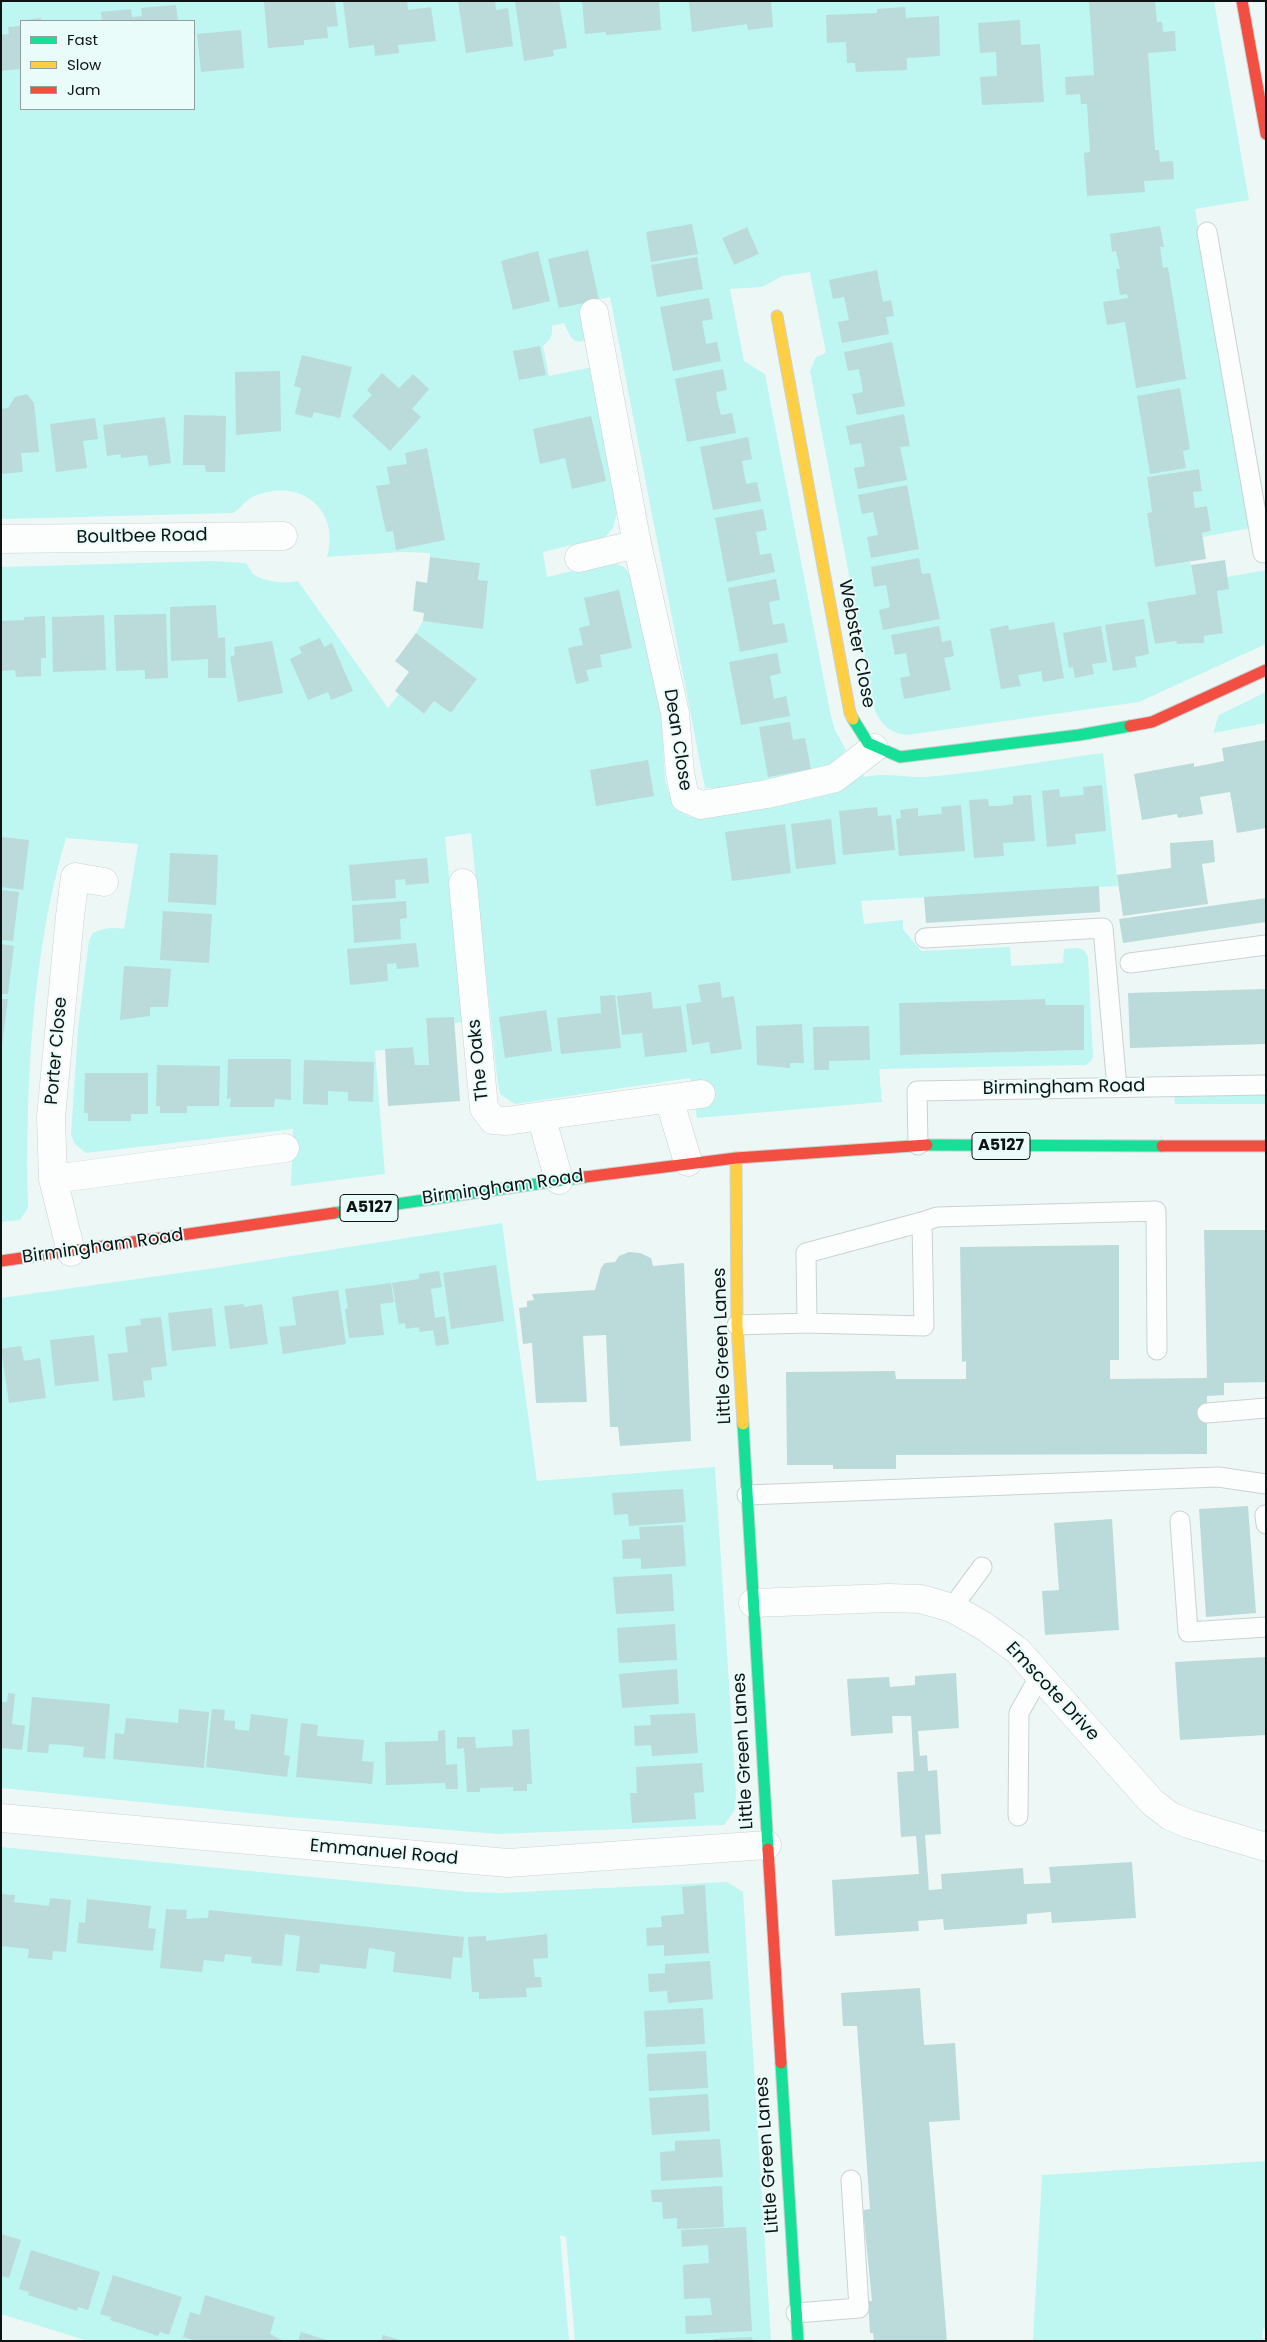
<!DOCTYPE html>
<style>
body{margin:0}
#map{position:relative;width:1267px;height:2342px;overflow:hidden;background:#edf8f6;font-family:Poppins,sans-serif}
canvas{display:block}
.frame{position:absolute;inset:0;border:2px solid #0d1413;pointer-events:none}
.legend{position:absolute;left:20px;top:20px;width:175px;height:90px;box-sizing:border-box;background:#e9fcfa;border:1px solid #919f9e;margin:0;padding:6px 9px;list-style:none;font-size:15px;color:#0d1413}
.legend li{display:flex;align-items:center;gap:10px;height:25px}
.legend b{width:25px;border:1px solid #919f9e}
</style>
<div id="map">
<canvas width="1267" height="2342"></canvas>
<div class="frame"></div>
<ul class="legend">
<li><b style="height:6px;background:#16e098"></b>Fast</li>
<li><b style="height:6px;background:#ffcf43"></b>Slow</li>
<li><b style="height:6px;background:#f24e42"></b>Jam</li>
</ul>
</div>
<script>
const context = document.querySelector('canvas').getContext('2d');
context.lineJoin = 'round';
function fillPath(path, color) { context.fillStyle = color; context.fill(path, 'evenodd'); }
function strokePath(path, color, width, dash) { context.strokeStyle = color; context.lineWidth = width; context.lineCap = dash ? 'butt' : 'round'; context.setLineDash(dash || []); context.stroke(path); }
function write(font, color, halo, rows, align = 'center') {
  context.font = font + ' Poppins,sans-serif'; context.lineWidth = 4; context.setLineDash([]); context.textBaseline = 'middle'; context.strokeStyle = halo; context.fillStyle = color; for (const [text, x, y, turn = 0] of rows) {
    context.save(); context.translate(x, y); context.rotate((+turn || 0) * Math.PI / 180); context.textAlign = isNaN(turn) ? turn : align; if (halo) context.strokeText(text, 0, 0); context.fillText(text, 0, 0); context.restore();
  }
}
const green = new Path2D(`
 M1,1H1214L1249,200L1195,209L1250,528L1203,537L1202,533L1211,531L1207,506L1195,508L1193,492L1202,490L1199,469L1147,477L1152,512L1147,513L1155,567L1190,562L1196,594L1147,602L1155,644L1176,641L1177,644L1204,643V636L1223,632L1217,591L1227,577L1266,570V644L1139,702L907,735C891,733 882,726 875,711L810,371L816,357L826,353L810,272L782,276L762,287L730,289L744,361L765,374L830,712L835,730L846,750L825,770L724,788H705L610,297L583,303L589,337C574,349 569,335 564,323L552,326C553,335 551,340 543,346L549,376L592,367L618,502L616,516L613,528L605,537L543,552L547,577C564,575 607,558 622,566C628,569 630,576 633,582L661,708L665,780L670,796L676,809L690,817L708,816L834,792L847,786L861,772L865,777C885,772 905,778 926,777C985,772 1044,761 1103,753L1118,886L861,901L864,924L903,920V929L921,951L1010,947L1011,966L1063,963L1064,949L1077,948L1084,950L1088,957L1093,1057L1090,1062L1086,1065L879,1069L882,1102L697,1118L690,1078L515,1104L500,1094L497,1077L471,833L445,837L464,1022L455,1023L454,1017L426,1019L429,1065H415L413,1047L375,1051L385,1174L291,1186L293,1129L86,1153L75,1144L71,1135L78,1029L89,940L93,933C104,928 112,927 124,929L138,844L66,838C32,951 25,1090 28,1208L20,1220L1,1222V567L213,561L245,563C249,566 251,572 254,575C267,582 284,584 298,581L388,708L399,694L424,714L434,701L451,713L477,679L416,633L423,621L483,628L488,582L478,580L480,563L430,557V553L400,552L327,557C341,510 301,478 257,495C246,498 242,508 233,513L1,519ZM21,21H194V109H21ZM746,227L759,254L734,265L722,238ZM1045,999L1046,1005H1083L1084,1050L900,1055L899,1003Z
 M1266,692V723L1213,733L1219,715Z
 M1266,1095V1104H1175L1174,1097Z
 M502,1223L537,1481L715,1467L736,1792L735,1810L724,1825L499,1834L289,1817L1,1788V1298L215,1268Z
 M1,1847L468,1892L502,1893L727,1882L743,1892L771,2341H575L566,2237L560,2235L569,2341H88L1,2314Z
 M1266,2161V2329H1263L1262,2338L1266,2339V2341H1033L1042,2175Z`);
const building = new Path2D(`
 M264,1H335L338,26L327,27L328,38L304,40V45L268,48Z
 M343,1H407L408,10L431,7L436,41L398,45L399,53L375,56L374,45L349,48Z
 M458,1H495L496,10L508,8L513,46L466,53Z
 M559,1L567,48L553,50L554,56L524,61L515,2Z
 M582,1H659L661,30L606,35V32L585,34Z
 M689,1H771L773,27L748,30L747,24L692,32Z
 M1089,1H1155L1157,22H1162L1163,32L1175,31L1176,51L1148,53L1155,150H1159L1160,162L1173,161L1174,179L1144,181L1145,192L1087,196L1084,153L1090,152L1087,104H1081L1080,94L1066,95L1065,77L1094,75Z
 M176,5L178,21H97L102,19L101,12L131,9L132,17L142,16L141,8Z
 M905,7L906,18L939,16L940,56L907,58V70L856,72L855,63H847L846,42L827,43L826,15L877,13V9Z
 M41,18L42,21H26V20Z
 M1020,20L1021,45L1040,44L1044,102L982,105L980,77L997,76L996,52L980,53L978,23Z
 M21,26V69L1,71V35L9,34L8,27Z
 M241,30L244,68L201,72L197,34Z
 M692,224L698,254L651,262L646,232Z
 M1160,226L1164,247H1160L1163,268L1168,267L1186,379L1136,388L1125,322L1107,325L1103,302L1128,298L1127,294L1120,295L1116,269H1120L1116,251L1112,252L1110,234Z
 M747,227L759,254L734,265L722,238Z
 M588,250L599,300L559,308L548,259Z
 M538,251L550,301L513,310L501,261Z
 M697,257L703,289L657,297L651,265Z
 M877,270L883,302L891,300L894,316L886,317L889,334L842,343L838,322L849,320L844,297L833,299L829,280Z
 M709,298L713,319L702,321L706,344L717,342L721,361L673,371L660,307Z
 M892,342L905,406L857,415L852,394L863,392L859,369L848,371L844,352Z
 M540,346L546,375L519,380L513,351Z
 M302,355L352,367L340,418L314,412L312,418L295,414L301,388L294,386Z
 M723,369L727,390L716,392L718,404L721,415L732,413L736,433L687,442L675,379Z
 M280,371L281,431L236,435L235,372Z
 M382,373L399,388L413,374L429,389L412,409L421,417L390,451L352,416L372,395L367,390Z
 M1180,388L1190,449L1183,451L1186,468L1150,474L1137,396Z
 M27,394L34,403L39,452L21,453L23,472L1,474V409L8,408L15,397Z
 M904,414L910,446L900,447L907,480L858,489L854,468L865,466L863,454L861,443L850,445L846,426Z
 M184,415L226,416L225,472H206L205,465H183Z
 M591,416L606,481L572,489L565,458L540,464L533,429Z
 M165,417L171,463L149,466L147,455L121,458V454L107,456L103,425Z
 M95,418L98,439L83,441L87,468L56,472L50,424Z
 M748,437L752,459L742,461L746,484L757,482L761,501L713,510L700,447Z
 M427,448L445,540L396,550L393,531L386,532L376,486L390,484L387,467L407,464L405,453Z
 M1199,469L1202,491L1193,492L1195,508L1207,506L1211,531L1202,533L1206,559L1155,567L1147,513L1152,512L1147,477Z
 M907,485L919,549L871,558L867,537L878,535L873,512L862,514L858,495Z
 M763,509L767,530L756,532L760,555L771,553L775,572L727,582L715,518Z
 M430,557L480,563L478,580L488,581L483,629L423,621L424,613L413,611L416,581L427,583Z
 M919,558L922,574L930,573L940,619L883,630L879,610L890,607L886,585L874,587L871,567Z
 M1225,560L1229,589L1217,591L1223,633L1204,636V643L1177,644L1176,641L1155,644L1147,602L1196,594L1191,565Z
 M776,579L780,600L769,602L773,625L784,623L788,642L740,652L728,588Z
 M619,590L632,648L600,655L602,667L586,670L589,681L576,684L568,648L583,645L579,628L590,625L584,598Z
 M216,605L218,638L225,637L226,678H208V659L171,661L170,607Z
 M166,614L168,678L145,679V670L116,671L114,615Z
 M104,615L106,670L53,672L52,617Z
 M45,616L46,658H41V676L16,677L15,670L1,671V621L24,620V617Z
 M1144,619L1149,654L1135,657L1137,667L1113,671L1105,625Z
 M1054,622L1064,678L1043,682L1041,671L1030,673L1018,675L1021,686L1001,689L990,629L1008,625L1009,630Z
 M939,626L942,642L951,640L954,656L944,658L951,690L904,699L900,678L910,676L906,653L895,655L891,635Z
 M1101,626L1107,662L1092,664L1094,674L1075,678L1073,667L1069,668L1063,633Z
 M416,633L477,679L451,713L434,701L424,714L395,691L409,672L395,661Z
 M320,638L324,647L332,643L353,691L331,700L328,692L308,700L290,659L302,653L299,647Z
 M272,641L283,693L238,702L230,657L235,655L234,647Z
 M777,653L781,673L770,676L772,687L774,699L786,696L790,716L741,725L729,662Z
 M790,722L793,740L805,738L811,769L768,777L759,727Z
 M1266,740V828L1237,833L1230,792L1200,797L1203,814L1178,818L1177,814L1142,820L1134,774L1194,763V767L1224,761L1222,748Z
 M648,760L654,796L596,806L590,770Z
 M1102,785L1106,831L1075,834L1076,844L1047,847L1042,791L1059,789L1060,797L1084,795L1083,787Z
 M1031,795L1035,841L1003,843L1004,856L974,858L969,800L988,799L989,806H1000L1013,804V796Z
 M961,805L965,851L899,856L896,819L901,818L900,810L918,808V816L929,815L942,814L941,807Z
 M877,807L878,816L891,815L895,850L843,855L839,811Z
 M831,819L836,864L796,869L791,824Z
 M785,824L791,873L732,881L725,832Z
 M1,837L29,840L23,890L1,887Z
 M1213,840L1215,862L1202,864L1208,904L1123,916L1117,875L1171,868L1170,843Z
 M170,853L218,855L216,905L168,902Z
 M427,858L429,883L406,885L405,879L395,880L396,898L352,901L349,865Z
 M1099,886L1100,912L926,923L924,897Z
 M1,890L19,892L13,941L1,940Z
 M1266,898V922L1123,943L1119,919Z
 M406,901L407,918L400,919L401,939L354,943L352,905Z
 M163,911L212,914L209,963L160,960Z
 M416,943L419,967L397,969L396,963L387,964L388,981L350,985L347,949Z
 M1,944L14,946L8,994H1Z
 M124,966L171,969L168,1007H150V1016L120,1020Z
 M720,982L722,998L734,996L742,1049L711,1054L709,1042L692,1045L686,1004L701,1002L698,985Z
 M1266,989V1044L1130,1048L1128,993Z
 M651,992L653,1009L681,1006L687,1052L645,1057L642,1033L622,1035L617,996Z
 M615,995L621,1048L561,1054L557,1018L601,1013L600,996Z
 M1,999H8L2,1045H1Z
 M1045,999L1046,1005H1084V1050L900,1055L899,1003Z
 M546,1010L552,1051L505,1058L499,1017Z
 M454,1017L460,1101L388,1106L385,1049L413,1047L415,1065H429L426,1018Z
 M802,1024L804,1063H790V1068L757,1065L756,1026Z
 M869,1026L870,1060L829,1061V1070H814L813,1027Z
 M228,1059H291V1100L275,1099L274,1107H230L231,1098L227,1099Z
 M304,1060L374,1062L373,1102L348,1101V1092L328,1091V1105L303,1104Z
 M157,1065L220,1066L219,1106H187V1113H160V1106H156Z
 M85,1073H148V1114H131V1121H88V1113H84Z
 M1204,1230H1266V1382L1224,1383V1395L1207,1396V1454L896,1455V1469H833V1465H787L786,1372L895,1371L896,1379H966V1361L962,1362L960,1247L1119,1245V1360H1110V1379L1207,1378Z
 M629,1252L640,1253L651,1258L653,1266L684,1263L691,1441L620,1446L618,1427H610L606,1335L583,1336L587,1402L536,1403L532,1343L523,1344L519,1308L527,1307V1301L534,1300L532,1294L595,1290L601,1268L605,1263L615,1262L619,1256Z
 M496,1265L504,1321L451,1329L443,1273Z
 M439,1271L442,1287L431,1289L435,1318L445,1316L449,1344L436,1346L433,1330L420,1332L419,1327L406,1329L405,1323L399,1324L392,1283L419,1279V1274Z
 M391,1283L394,1302L380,1304L384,1335L349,1338L345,1309L348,1308L345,1289Z
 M338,1290L346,1344L283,1354L279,1327L296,1325L292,1297Z
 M244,1304V1307L262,1304L268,1344L230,1349L224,1306Z
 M212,1308L216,1346L172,1351L168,1313Z
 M161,1317L167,1366L151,1368L152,1380L143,1381L145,1397L113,1401L108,1354L128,1352L125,1327L141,1325L140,1319Z
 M94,1335L99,1381L55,1386L50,1340Z
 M21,1346L24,1361L40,1358L46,1398L9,1403L1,1349Z
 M683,1489L686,1522L629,1526L628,1514L614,1515L612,1493Z
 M1248,1506L1256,1613L1206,1617L1199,1509Z
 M1112,1519L1119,1630L1045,1635L1042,1591L1059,1590L1054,1523Z
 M683,1525L686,1566L641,1569V1558L623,1559L622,1540L640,1539L639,1527Z
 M672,1574L674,1611L616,1614L613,1577Z
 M675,1624L677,1660L619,1663L617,1628Z
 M1266,1657V1735L1180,1740L1175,1662Z
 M677,1669L679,1704L622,1708L619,1674Z
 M956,1673L959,1728L918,1731L920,1756L927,1755L928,1771L937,1770L941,1834L925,1835L929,1890L942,1889L941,1874L1023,1868L1024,1884L1051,1883L1049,1867L1132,1862L1136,1918L1052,1923L1051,1912L1027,1914V1924L944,1930L943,1919L918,1921L919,1931L835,1936L832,1880L919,1874L916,1836L901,1837L897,1772L914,1771L911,1716H892L893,1733L851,1736L847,1679L889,1677L890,1687L915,1685V1676Z
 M8,1693L15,1694L12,1724L25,1726L22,1750L1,1748V1702H7Z
 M32,1697L110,1704L105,1759L83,1757L84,1747L67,1745L49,1744L48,1753L27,1752Z
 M179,1709L209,1712L204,1768L113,1759L115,1733L124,1734L126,1718L178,1723Z
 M212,1709L225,1710L224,1720L235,1721V1729L249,1731L251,1714L288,1719L284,1755L290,1756L287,1777L206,1767Z
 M695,1713L698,1753L652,1756L651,1745L635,1746L634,1726L651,1725L650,1715Z
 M301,1723L318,1725L317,1736L364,1740L362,1761L374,1762L372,1784L296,1777Z
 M529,1729L532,1784H527V1791H513V1787L480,1788V1792H467L464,1748L457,1749V1737H475L476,1748L513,1746L512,1730Z
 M445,1730L446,1765L457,1764L458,1789H446L445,1783L386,1785L385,1742L438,1741V1731Z
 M702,1763L704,1792L694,1793L696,1819L632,1823L630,1793H637L636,1767Z
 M705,1885L709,1953L664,1956V1945L647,1946L646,1928L662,1927L661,1916L684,1914L682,1887Z
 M1,1894L15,1895L14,1902L49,1906L50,1898L71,1900L66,1952L53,1951L52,1960L28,1958L29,1949L1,1946Z
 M87,1899L151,1906L148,1928L156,1929L153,1951L77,1943L79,1922L85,1923Z
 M166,1909L187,1910L186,1919L208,1918L209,1910L464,1937L462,1958L453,1957L451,1979L393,1972L395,1952L369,1948L366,1969L320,1964L319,1973L296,1971L300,1936L285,1934L282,1966L251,1963L252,1957L225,1954L224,1962L204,1960L202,1972L160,1968Z
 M547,1934L548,1958L533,1959L535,1977H541L542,1987L526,1988L527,1997L479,1999V1992H472L468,1937L486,1936V1941Z
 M710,1961L713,1999L668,2003L667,1991L649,1992L648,1974L665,1973V1964Z
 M920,1988L924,2045L955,2043L960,2120L929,2122L947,2341H874L873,2333H870L868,2301H872L863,2210L870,2209L857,2026H843L841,1993Z
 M703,2008L705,2044L646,2047L644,2011Z
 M706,2051L708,2088L649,2091L647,2054Z
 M708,2094L710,2131L652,2135L649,2098Z
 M720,2139L723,2177L661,2181L660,2152L675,2151V2141Z
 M722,2186L724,2227L677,2229V2218L663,2219L662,2202H652L651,2190Z
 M746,2227L752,2331L686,2334L685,2316L712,2315L710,2298L684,2299L683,2265L709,2263L708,2245L682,2247L681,2230Z
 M1,2234L21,2240L9,2278L1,2276Z
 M31,2250L100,2272L88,2310L78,2307L77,2311L28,2295L29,2292L19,2289Z
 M113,2275L182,2297L169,2335L160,2332L158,2336L110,2320L111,2317L100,2314Z
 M205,2295L275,2317L270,2334L284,2341H197L183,2337L190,2312L200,2315Z
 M301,2332L327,2340V2341H298Z
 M383,2335L400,2340V2341H381Z
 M752,2337L753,2341H713V2339Z`);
const lane = new Path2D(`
 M1207,232L1263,553H1266
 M925,938L1103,928L1117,1088
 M1130,963L1266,945
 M918,1145L917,1091L1266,1085
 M807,1323L806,1253L922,1222
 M737,1325L807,1323L924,1326L922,1222L937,1217L1156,1211L1157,1350
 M1207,1413L1266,1408
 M747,1495L1218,1477L1266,1484
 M1265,1515L1266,1524
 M1180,1521L1188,1632L1266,1627
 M952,1608L982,1567
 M1018,1816L1019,1713L1040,1675
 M796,2313L859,2308L851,2180`);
const street = new Path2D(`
 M594,313L637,544L675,713L680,773L685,798L701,805L767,794L835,778L874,748
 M1,539L283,536
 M579,558L637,544
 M463,883L484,1108L493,1120L507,1121L541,1116L559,1180
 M669,1099L688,1162
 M541,1116L701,1094
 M53,1179L285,1148
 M71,1252L53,1179L51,1117L70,916L75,877L104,882
 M753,1603L889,1598L921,1599L952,1608L984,1626L1018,1651L1152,1802L1170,1816L1189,1824L1266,1847
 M1,1818L508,1863L767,1845`);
const fast = new Path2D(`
 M853,719L868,743L900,757L1079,735L1130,726
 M927,1145L1162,1146
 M334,1213L585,1177
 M743,1424L768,1849
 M781,2063L798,2341`);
const slow = new Path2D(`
 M777,316L850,713L853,719
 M736,1158L737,1325L743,1424`);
const jam = new Path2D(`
 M1242,1L1266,134
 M1130,726L1152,722L1266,670
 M1162,1146H1266
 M585,1177L736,1158L927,1145
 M1,1261L334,1213
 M768,1849L781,2063`);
const shields = [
 [1001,1146,58],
 [369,1208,58]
];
const shieldNames = [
 ["A5127",1001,1146],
 ["A5127",369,1208]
];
const streetNames = [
 ["Boultbee Road",142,537,-1],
 ["Webster Close",856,644,79],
 ["Dean Close",677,740,81],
 ["Porter Close",57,1051,-85],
 ["The Oaks",479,1060,-96],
 ["Birmingham Road",1064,1088,-1],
 ["Birmingham Road",503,1188,-8],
 ["Birmingham Road",103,1247,-8],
 ["Little Green Lanes",723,1346,-92],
 ["Emscote Drive",1052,1692,47],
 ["Little Green Lanes",744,1751,-93],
 ["Emmanuel Road",384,1853,5],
 ["Little Green Lanes",768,2155,-94]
];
fillPath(green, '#bef6f1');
fillPath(building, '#badbd9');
strokePath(lane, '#cad2d1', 21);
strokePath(street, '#cad2d1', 29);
strokePath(fast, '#cad2d1', 13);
strokePath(slow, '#cad2d1', 13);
strokePath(jam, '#cad2d1', 13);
strokePath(lane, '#fcfefe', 19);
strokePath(street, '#fcfefe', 28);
strokePath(fast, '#16e098', 11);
strokePath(slow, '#ffcf43', 11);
strokePath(jam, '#f24e42', 11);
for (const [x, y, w] of shields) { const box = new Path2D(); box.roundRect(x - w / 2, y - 13.5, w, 27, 4); context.fillStyle = '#e9fcfa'; context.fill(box); strokePath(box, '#0d1413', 1); }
write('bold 16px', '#0d1413', null, shieldNames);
write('18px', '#0d1413', '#e9fcfa', streetNames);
</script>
